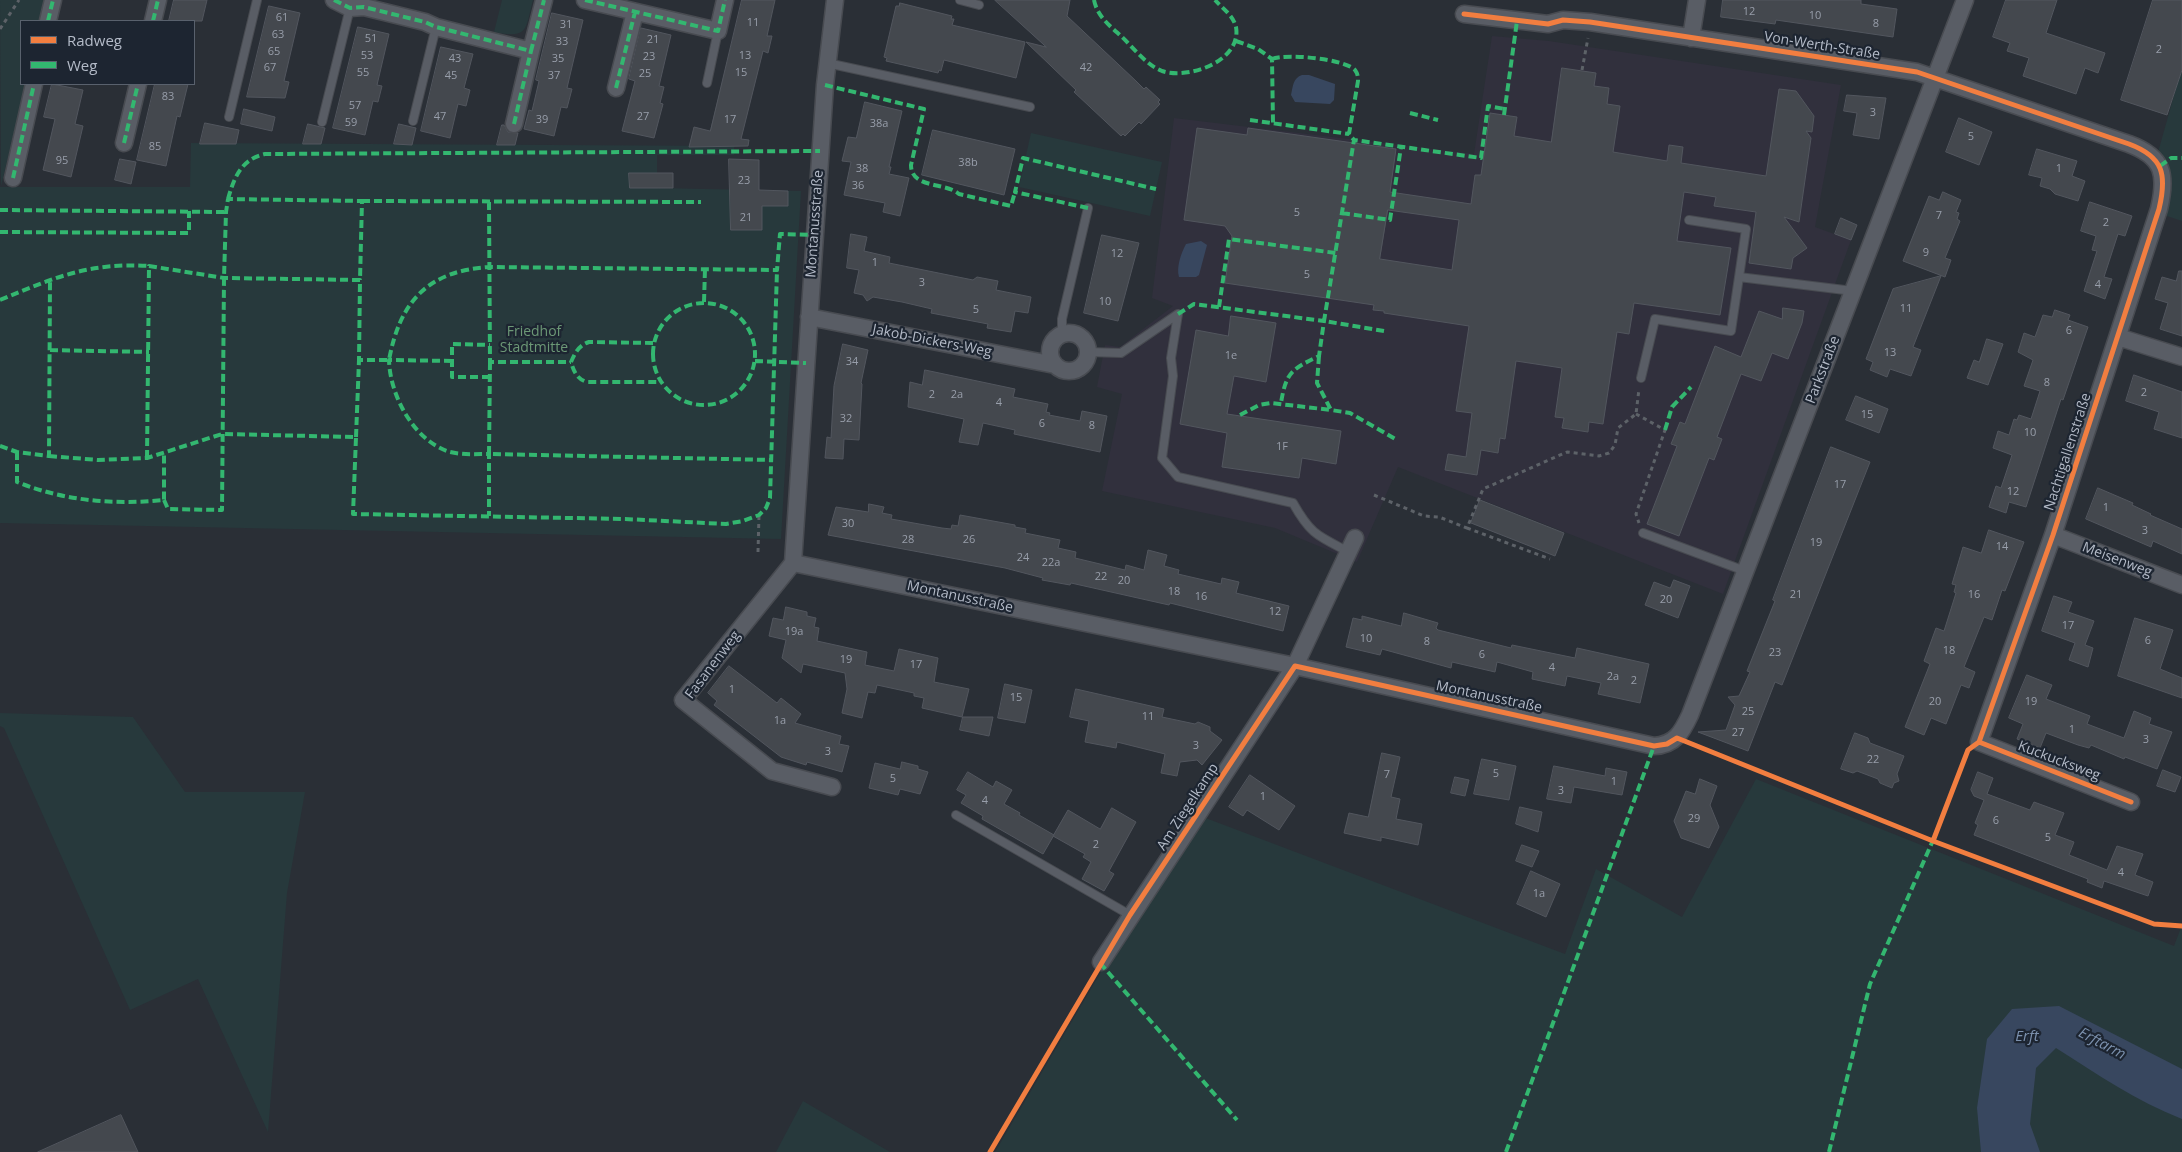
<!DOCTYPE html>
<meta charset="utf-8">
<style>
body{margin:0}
#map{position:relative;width:2182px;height:1152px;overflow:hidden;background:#2a2f36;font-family:"Open Sans",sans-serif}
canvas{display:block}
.legend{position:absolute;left:20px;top:20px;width:175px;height:65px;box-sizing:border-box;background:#1d2531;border:1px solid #59616d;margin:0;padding:6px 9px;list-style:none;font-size:15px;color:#b4bbc8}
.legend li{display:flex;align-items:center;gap:10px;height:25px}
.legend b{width:25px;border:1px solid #59616d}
</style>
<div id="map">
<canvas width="2182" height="1152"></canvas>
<ul class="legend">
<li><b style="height:6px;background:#f27e40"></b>Radweg</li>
<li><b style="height:6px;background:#33b770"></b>Weg</li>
</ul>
</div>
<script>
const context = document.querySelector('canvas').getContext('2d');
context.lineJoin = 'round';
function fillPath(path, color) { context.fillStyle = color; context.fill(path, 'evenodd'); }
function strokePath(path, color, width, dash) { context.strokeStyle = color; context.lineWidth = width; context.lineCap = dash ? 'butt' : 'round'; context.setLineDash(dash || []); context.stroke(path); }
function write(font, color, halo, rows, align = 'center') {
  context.font = font + ' "Open Sans",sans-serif'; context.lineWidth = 4.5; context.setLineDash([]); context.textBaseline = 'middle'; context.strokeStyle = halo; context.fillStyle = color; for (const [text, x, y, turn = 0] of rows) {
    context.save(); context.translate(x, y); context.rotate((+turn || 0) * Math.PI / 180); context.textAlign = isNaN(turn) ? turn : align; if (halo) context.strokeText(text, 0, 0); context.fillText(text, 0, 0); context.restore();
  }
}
const medical = new Path2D(`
 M1492,36L1549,41L1841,85L1815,227L1851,240L1723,594L1398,467L1357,562L1275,528L1102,491L1122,394L1097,387L1105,345L1120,347L1173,306L1152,298L1174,118L1474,154Z`);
const green = new Path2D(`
 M0,0H46L41,21H21V84H26L1,186Z
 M502,0H533C525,30 529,39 494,32Z
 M2182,67V221L2155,212V163Z
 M1031,133L1162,162L1150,216L1019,187Z
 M191,143L734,146V155H657V188L801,191L781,539L0,523V187H190Z
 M0,713L133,717L185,792H305L287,893L268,1132L198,979L130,1010L4,728L0,726Z
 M1756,779L2174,946L2182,925V1152H995L1108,960L1203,817L1565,954L1596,869L1682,917Z
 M803,1101L890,1152H776Z`);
const water = new Path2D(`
 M1302,75H1309L1335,84L1334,100L1330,104L1295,102L1291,95C1293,86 1293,78 1302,75Z
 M1201,241L1207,245L1199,275L1196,277H1179C1176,268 1181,253 1186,244Z
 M2059,1006L2182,1069V1119C2136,1101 2097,1074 2056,1048L2036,1068L2030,1124L2040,1152H1981L1977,1108L1987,1039L2012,1009Z`);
const building = new Path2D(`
 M174,0H207L202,21H169Z
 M742,0H775L767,36H772L768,53L763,51L741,139L749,140L748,146L689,147L694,127L710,131Z
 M995,0H1070L1067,16L1136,81L1144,89L1146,87L1160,100L1158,102L1160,104L1141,124L1139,122L1125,136L1123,134L1121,136L1074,92L1076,90L1026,42L1046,47Z
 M1723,0H1861V4L1897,9L1893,37L1776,20L1775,24L1721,17Z
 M2006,0H2057L2046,33L2105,53L2098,73L2085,68L2076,94L2023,76L2029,58L2007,51L2010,43L1993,37Z
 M2153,0H2182V70L2167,115L2121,100Z
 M900,3L952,16L951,19H954L952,25L1025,42L1016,78L944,60L941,71L939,70L938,73L886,61L887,58L884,57L896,6H899Z
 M269,6L300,13L284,81L289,82L285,98L247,97Z
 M552,13L583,20L567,88L572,89L567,108L561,107L554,136L524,129L529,110L532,111L539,81L536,80Z
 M358,27L389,34L377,85L382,86L378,102L373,101L365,135L333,128Z
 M641,28L671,35L659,86L664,87L660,103L663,104L654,138L622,131L635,81L629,79Z
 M441,47L473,54L464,88L470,90L466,106L458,104L450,138L421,131Z
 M1562,68L1596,73L1594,86L1609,88L1607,104L1620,106L1613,152L1667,161L1669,145L1683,147L1681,163L1766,176L1779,89L1796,91L1814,116L1812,132L1806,131L1811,138L1799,222L1784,217L1807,248L1793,258L1791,269L1749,263L1756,212L1714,206L1716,197L1684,192L1677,241L1731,248L1720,315L1634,303L1629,334L1617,332L1603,424L1589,422L1588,432L1562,428L1564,418L1555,417L1562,368L1516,361L1505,439L1500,438L1498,453L1481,450L1477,475L1445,470L1448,454L1466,457L1472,413L1456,411L1469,326L1384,313V311L1373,310L1374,305L1225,283L1232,236L1225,226L1184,220L1197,128L1247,135L1248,128L1396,149L1390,192L1471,204L1475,175H1481L1490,113L1517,117L1514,136L1551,142ZM1388,210L1459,220L1452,270L1380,259Z
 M52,84L83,90L75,124L83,126L71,177L43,170L55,119L44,117Z
 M155,84H188L180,117L177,116L166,166L137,160Z
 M1847,95L1886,98L1879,139L1853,135L1857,113L1844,111Z
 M865,102L902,111L889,167H891L889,174L909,178L900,216L883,212L885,203L844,195L851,162L842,161L848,137L856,138Z
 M244,109L275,117L272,131L241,124Z
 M1959,118L1992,132L1979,165L1946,152Z
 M205,123L239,130L236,144H200Z
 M308,124L325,128L321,144H303Z
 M399,124L416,128L412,145L394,144Z
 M502,125H504L508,132L518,133L515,145H497Z
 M933,130L1015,149L1004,195L922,175Z
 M2037,149L2077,161L2072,176L2085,181L2078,201L2055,194L2050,189L2040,186L2042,178L2029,175Z
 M120,159L136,162L131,184L115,180Z
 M729,159L759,160V190L788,191V206H762V230H731Z
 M629,173H673V188H630Z
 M1943,192L1961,200L1956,212L1959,213L1957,219L1960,221L1945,258L1951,260L1945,277L1903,261L1929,196L1939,200Z
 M2090,202L2132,216L2125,236L2118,234L2104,277L2112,279L2105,299L2084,291L2097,251L2092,250L2096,236L2081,231Z
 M1841,218L1857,225L1851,240L1835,234Z
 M851,234L867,237L864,251L890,257L889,263L973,280L977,277L998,281L996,290L1031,297L1028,313L1015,311L1011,332L987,328L988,324L931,313L932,309L902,302L873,297L867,301L863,295L854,293L859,270L847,268Z
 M1102,235L1139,243L1118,321L1084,313Z
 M2179,271H2182V336L2160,329L2168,303L2155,299L2162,277L2176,281Z
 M1941,276L1913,347L1921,350L1911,376L1890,369L1887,377L1870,370L1873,362L1866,359L1893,289Z
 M1783,308L1804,311L1802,323L1788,359L1772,353L1761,381L1741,374L1717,437L1722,439L1714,460L1709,458L1679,536L1647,524L1677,446L1671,444L1680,422L1685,424L1715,346L1741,357L1759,311L1782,319Z
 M2055,310L2070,315L2068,320L2088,327L2063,400L2061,399L2026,507L2009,502L2006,513L1989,507L1996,486L2001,488L2012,455L1993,448L1998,431L2009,435L2014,419L2017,420L2019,415L2031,419L2040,391L2024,386L2033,360L2018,352L2024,333L2035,337L2043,315L2052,317Z
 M1231,316L1276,323L1266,382L1234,376L1227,414L1341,431L1336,464L1302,458L1299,478L1222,467L1227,433L1180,424L1196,330L1228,336Z
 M1987,339L2003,344L1988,385L1967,378L1974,360L1979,362Z
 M843,344L868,350L861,383L862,384L859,440L844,439L843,459L825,458L827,437L831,438L834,386Z
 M925,370L1015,389L1013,397L1048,404L1046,412L1050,413L1049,415L1080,421L1082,411L1107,416L1100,452L1014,434L1015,430L983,423L978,445L959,442L964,419L908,407L910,382L922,385Z
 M2134,375L2182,392V438L2154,429L2159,412L2126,401Z
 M1856,396L1888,409L1879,433L1846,420Z
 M1831,447L1870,462L1782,685L1775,682L1748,751L1698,732L1726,730L1735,705L1728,697L1739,696L1750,672L1747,671L1775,601L1773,600Z
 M2098,488L2133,503L2132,505L2151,514L2150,515L2182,529V554L2153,541L2151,547L2086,519Z
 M1480,500L1564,533L1555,556L1471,523Z
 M869,504L884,507L882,513L892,515L891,519L942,528L951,529L952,525L958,526L960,515L1015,525V527L1026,529L1025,533L1060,540L1058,548L1076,552L1075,558L1125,570L1126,565L1144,570L1148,550L1167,555L1164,566L1179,570L1178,574L1221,584L1222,578L1239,582L1236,593L1289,606L1283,631L1170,603L1169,605L1071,583L1070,585L1042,580L1043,578L1005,568L828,535L836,507L868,512Z
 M1989,530L2024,542L2005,591L2002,590L1992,620L1984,617L1964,667L1975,672L1969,688L1961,685L1946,724L1931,718L1924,735L1905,727L1930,664L1924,661L1936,628L1944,631L1956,593L1954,592L1956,585L1952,584L1963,547L1981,553Z
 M1674,580L1690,586L1678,618L1645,605L1654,582L1670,588Z
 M2054,596L2072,602L2068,612L2094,621L2085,645L2093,648L2088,667L2069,660L2075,643L2042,631Z
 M786,607L807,612V616L816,618L814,627L819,628L817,641L867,652L865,665L894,671L899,649L938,658L934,682L969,689L962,717L922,708L924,698L914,696V693L877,685L875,693L868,692L862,718L842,713L847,689L845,673L803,664L801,673L782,658L786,640L769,636L773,618L783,620Z
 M1404,613L1438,623L1436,628L1438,630L1511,648L1512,645L1575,658L1577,648L1649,664L1640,703L1598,694L1601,683L1567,676L1565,686L1532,679L1533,672L1497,662L1495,672L1452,662L1451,668L1382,649L1380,655L1346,647L1353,618L1362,620V616L1401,626Z
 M2135,618L2173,630L2160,669L2182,678V698L2118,676Z
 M729,666L777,703L781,698L801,714L795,723L841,736L839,744L849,746L842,772L807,762L806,765L781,757L714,705L717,701L708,693Z
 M2027,675L2052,685L2046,699L2090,716L2087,724L2124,738L2134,711L2151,718L2149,724L2172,732L2157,769L2125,757L2124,759L2091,745L2089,748L2078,745L2046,733L2040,748L2017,739L2023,724L2009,718Z
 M1005,684L1032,690L1025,723L998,718Z
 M1076,689L1164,709L1162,717L1195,724L1198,722L1210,727V731L1222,740L1202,765L1197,760L1180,762L1177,776L1161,773L1165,754L1117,742L1116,748L1085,742L1089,721L1070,717Z
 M963,717H993L989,736L960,730Z
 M1855,733L1868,738L1870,743L1904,756L1897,774L1899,781L1894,783L1892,788L1880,783L1878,779L1857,771L1853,773L1841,769Z
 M1382,753L1400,757L1391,797L1400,799L1396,819L1422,824L1418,845L1381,837V841L1344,833L1349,813L1368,817Z
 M1482,759L1516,766L1509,800L1474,794Z
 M902,762L918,766V769L928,772L920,794L900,789L898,795L869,788L875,763L900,769Z
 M1554,766L1605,776L1606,768L1627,772L1622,795L1574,787L1571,803L1547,799Z
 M2163,770L2181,777L2175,792L2157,786Z
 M968,772L993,787L996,781L1012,790L1004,804L1020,813L1019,815L1054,835L1043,854L982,819L983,816L961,803L966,795L957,790Z
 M1978,772L1993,778L1987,794L2030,810L2034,802L2064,813L2055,835L2074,842L2069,855L2107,870L2117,846L2143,854L2135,875L2153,882L2148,896L2104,881L2102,888L2087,882L2088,879L1974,835L1978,825L1975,823L1984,800L1974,796L1971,790Z
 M1250,775L1295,806L1279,830L1247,810L1243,816L1229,807Z
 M1455,777L1469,780L1465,796L1451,793Z
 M1700,779L1717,786L1710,805L1719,827L1709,848L1681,838L1674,821L1686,791L1695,794Z
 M1520,807L1542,812L1538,832L1516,824Z
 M1112,808L1136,822L1109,871L1114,874L1104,891L1082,879L1091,862L1083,857L1085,854L1053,836L1068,810L1100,829Z
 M1522,845L1539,851L1532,867L1516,861Z
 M1531,871L1560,884L1546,917L1517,904Z
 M121,1115L138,1152H38Z`);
const path = new Path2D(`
 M0,29L19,0
 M1582,70L1588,38
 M1636,414L1665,430L1636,514L1639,523
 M1374,495L1424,516L1439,517L1467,528L1483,489L1567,452L1599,456L1609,453L1615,445L1618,428L1636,414L1639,389
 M1467,528L1550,559
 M758,552L759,515`);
const service = new Path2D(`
 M960,0L979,5
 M827,63L1030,107
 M707,83L718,31
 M229,117L257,0
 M413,121L436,27
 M322,122L350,8
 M1689,220L1746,229L1739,277
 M1062,335V319L1088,208
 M1088,352L1121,353L1178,314L1171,358L1173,376L1162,458L1178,477L1293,503C1311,535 1318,536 1349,552
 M1641,378L1655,319L1731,331L1739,277L1853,291
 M1643,533L1745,571
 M956,815L1130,915`);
const minor = new Path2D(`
 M334,0L350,8L364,7L425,22L436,27L531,51L544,0
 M585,0L718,31L725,0
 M1464,14L1548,24L1563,20L1590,22L1917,72L2129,144C2164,157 2167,175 2159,209L2053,535L1979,742L2131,802
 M48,21L53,0
 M153,21L158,0
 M1691,38L1697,0
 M616,88L635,12
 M514,124L531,51
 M124,143L138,84
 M13,178L34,84
 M809,317L1055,365
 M1050 352a19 19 0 1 1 38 0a19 19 0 1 1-38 0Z
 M2118,337L2182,357
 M2053,535L2182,585
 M793,563L1295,666L1654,746C1675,745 1682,732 1690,715L1965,0
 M793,563L825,85L835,0
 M793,563L683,700L772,771L832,787
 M1101,962L1295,666L1355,538`);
const quiet = new Path2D(`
 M334,0L350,8L364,7L425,22L436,27L531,51L544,0
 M585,0L718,31L725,0
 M1094,0C1097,16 1110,26 1121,36C1133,47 1146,65 1162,71C1188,80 1242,61 1236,27C1233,15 1223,9 1215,0
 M48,21L53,0
 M153,21L158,0
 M1236,41L1258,49L1272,59L1273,123
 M1272,59C1286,53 1345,59 1355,70C1358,74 1358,77 1358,81L1349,134L1354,140
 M825,85L924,109L911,165C911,189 946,182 959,194L1011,206L1015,192
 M616,88L635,12
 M1410,113L1438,120
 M1504,115L1517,21
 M1250,120L1349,134
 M514,124L531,51
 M124,143L138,84
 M2160,166L2171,158H2182
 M13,178L34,84
 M228,199C234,178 241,159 265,154L820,151
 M362,201L701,202
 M489,202L490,362H571
 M1088,208L1015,192L1023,158L1156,189
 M0,210L226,212
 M1342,213L1390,220L1401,147
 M0,232L189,233V211
 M0,300C53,278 90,262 149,266
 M704,302L705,269
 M653 354a51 51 0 1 1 102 0a51 51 0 1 1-102 0Z
 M1219,307L1229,239L1336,253
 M1178,314L1194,304L1324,321L1319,356C1292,369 1286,372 1281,403
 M1384,331L1324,321L1354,140L1481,158L1488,106L1505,109
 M653,343L589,342C579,345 575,353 571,362C574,372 577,379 587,382H661
 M50,350L149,352
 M1319,356L1317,383L1331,410L1350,413L1397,440
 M452,361L389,360C390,396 414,441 450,452C463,455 476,454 489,454V516
 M755,361L806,363
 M490,362L489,454L771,460
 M490,377H452V344L490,345
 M1240,415L1259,405L1271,403L1331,410
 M1665,430L1672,407L1691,387
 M356,437L359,360
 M0,446L17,452L49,456L50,279
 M17,452V482C65,501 113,505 164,500V453
 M49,456L98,460L147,458L222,434L356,437L353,514L625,519L726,524L743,521L759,515L766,508L770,498L777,270
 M147,458L149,266L224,278L360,280L359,360H389C400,301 428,271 489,267L777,270L780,234L815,235
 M164,500L168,509L222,510L224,278L226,212L228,199L362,201L360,280
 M1100,963L1237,1120
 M1506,1152L1654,746
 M1829,1152L1870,984L1934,838`);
const cycleway = new Path2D(`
 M1464,14L1548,24L1563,20L1590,22L1917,72L2129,144C2164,157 2167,175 2159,209L2053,535L1979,742
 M1979,742L2131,802
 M1933,841L1968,750L1979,742
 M990,1152L1130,915L1295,666L1654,746L1667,744L1677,738L1933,841L2154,924L2182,926`);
const numberNames = [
 ["12",1749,12],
 ["10",1815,16],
 ["61",282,18],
 ["11",753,23],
 ["8",1876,24],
 ["31",566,25],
 ["63",278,35],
 ["51",371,39],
 ["21",653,40],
 ["33",562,42],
 ["2",2159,50],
 ["65",274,52],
 ["53",367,56],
 ["13",745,56],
 ["23",649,57],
 ["43",455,59],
 ["35",558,59],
 ["67",270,68],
 ["42",1086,68],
 ["55",363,73],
 ["15",741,73],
 ["25",645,74],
 ["45",451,76],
 ["37",554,76],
 ["83",168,97],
 ["57",355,106],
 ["3",1873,113],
 ["47",440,117],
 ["27",643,117],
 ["39",542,120],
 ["17",730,120],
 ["59",351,123],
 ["38a",879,124],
 ["5",1971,137],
 ["85",155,147],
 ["95",62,161],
 ["38b",968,163],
 ["38",862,169],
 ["1",2059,169],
 ["23",744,181],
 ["36",858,186],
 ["5",1297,213],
 ["7",1939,216],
 ["21",746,218],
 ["2",2106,223],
 ["9",1926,253],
 ["12",1117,254],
 ["1",875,263],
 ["5",1307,275],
 ["3",922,283],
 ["4",2098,285],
 ["10",1105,302],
 ["11",1906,309],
 ["5",976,310],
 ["6",2069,331],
 ["13",1890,353],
 ["1e",1231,356],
 ["34",852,362],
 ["8",2047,383],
 ["2",2144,393],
 ["2",932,395],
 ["2a",957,395],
 ["4",999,403],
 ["15",1867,415],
 ["32",846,419],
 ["6",1042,424],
 ["8",1092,426],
 ["10",2030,433],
 ["1F",1282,447],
 ["17",1840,485],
 ["12",2013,492],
 ["1",2106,508],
 ["30",848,524],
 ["3",2145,531],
 ["28",908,540],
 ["26",969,540],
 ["19",1816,543],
 ["14",2002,547],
 ["24",1023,558],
 ["22a",1051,563],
 ["22",1101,577],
 ["20",1124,581],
 ["18",1174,592],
 ["21",1796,595],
 ["16",1974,595],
 ["16",1201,597],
 ["20",1666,600],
 ["12",1275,612],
 ["17",2068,626],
 ["19a",794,632],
 ["10",1366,639],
 ["6",2148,641],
 ["8",1427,642],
 ["18",1949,651],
 ["23",1775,653],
 ["6",1482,655],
 ["19",846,660],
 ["17",916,665],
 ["4",1552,668],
 ["2a",1613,677],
 ["2",1634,681],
 ["1",732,690],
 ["15",1016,698],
 ["20",1935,702],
 ["19",2031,702],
 ["25",1748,712],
 ["11",1148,717],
 ["1a",780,721],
 ["1",2072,730],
 ["27",1738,733],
 ["3",2146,740],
 ["3",1196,746],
 ["3",828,752],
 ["22",1873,760],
 ["5",1496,774],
 ["7",1387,775],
 ["5",893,779],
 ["1",1614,782],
 ["3",1561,791],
 ["1",1263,797],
 ["4",985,801],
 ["29",1694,819],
 ["6",1996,821],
 ["5",2048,838],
 ["2",1096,845],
 ["4",2121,873],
 ["1a",1539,894]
];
const streetNames = [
 ["Von-Werth-Straße",1822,46,9],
 ["Montanusstraße",815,224,-86],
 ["Jakob-Dickers-Weg",932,341,11],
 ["Parkstraße",1823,370,-69],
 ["Nachtigallenstraße",2068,452,-72],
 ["Meisenweg",2117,560,21],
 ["Montanusstraße",960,597,12],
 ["Fasanenweg",713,665,-53],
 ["Montanusstraße",1489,697,12],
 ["Kuckucksweg",2059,761,21],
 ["Am Ziegelkamp",1188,807,-57]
];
const parkNames = [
 ["Friedhof",534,332],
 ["Stadtmitte",534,348]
];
const waterNames = [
 ["Erft",2027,1037],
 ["Erftarm",2102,1044,28]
];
fillPath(medical, '#31303d');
fillPath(green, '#27393c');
fillPath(water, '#38475f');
fillPath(building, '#44484e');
strokePath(building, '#52565e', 1);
strokePath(service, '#484b51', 10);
strokePath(minor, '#484b51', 19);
strokePath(path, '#5d6268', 3, [4, 4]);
strokePath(service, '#595d65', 8);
strokePath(minor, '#595d65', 16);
strokePath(quiet, '#33b770', 4, [8, 4]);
strokePath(cycleway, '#f27e40', 5);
write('11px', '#989eaa', null, numberNames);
write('14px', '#b4bbc8', '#1d2531', streetNames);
write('14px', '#6c9876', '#1d2531', parkNames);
write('italic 15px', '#7c91ae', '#1d2531', waterNames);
</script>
